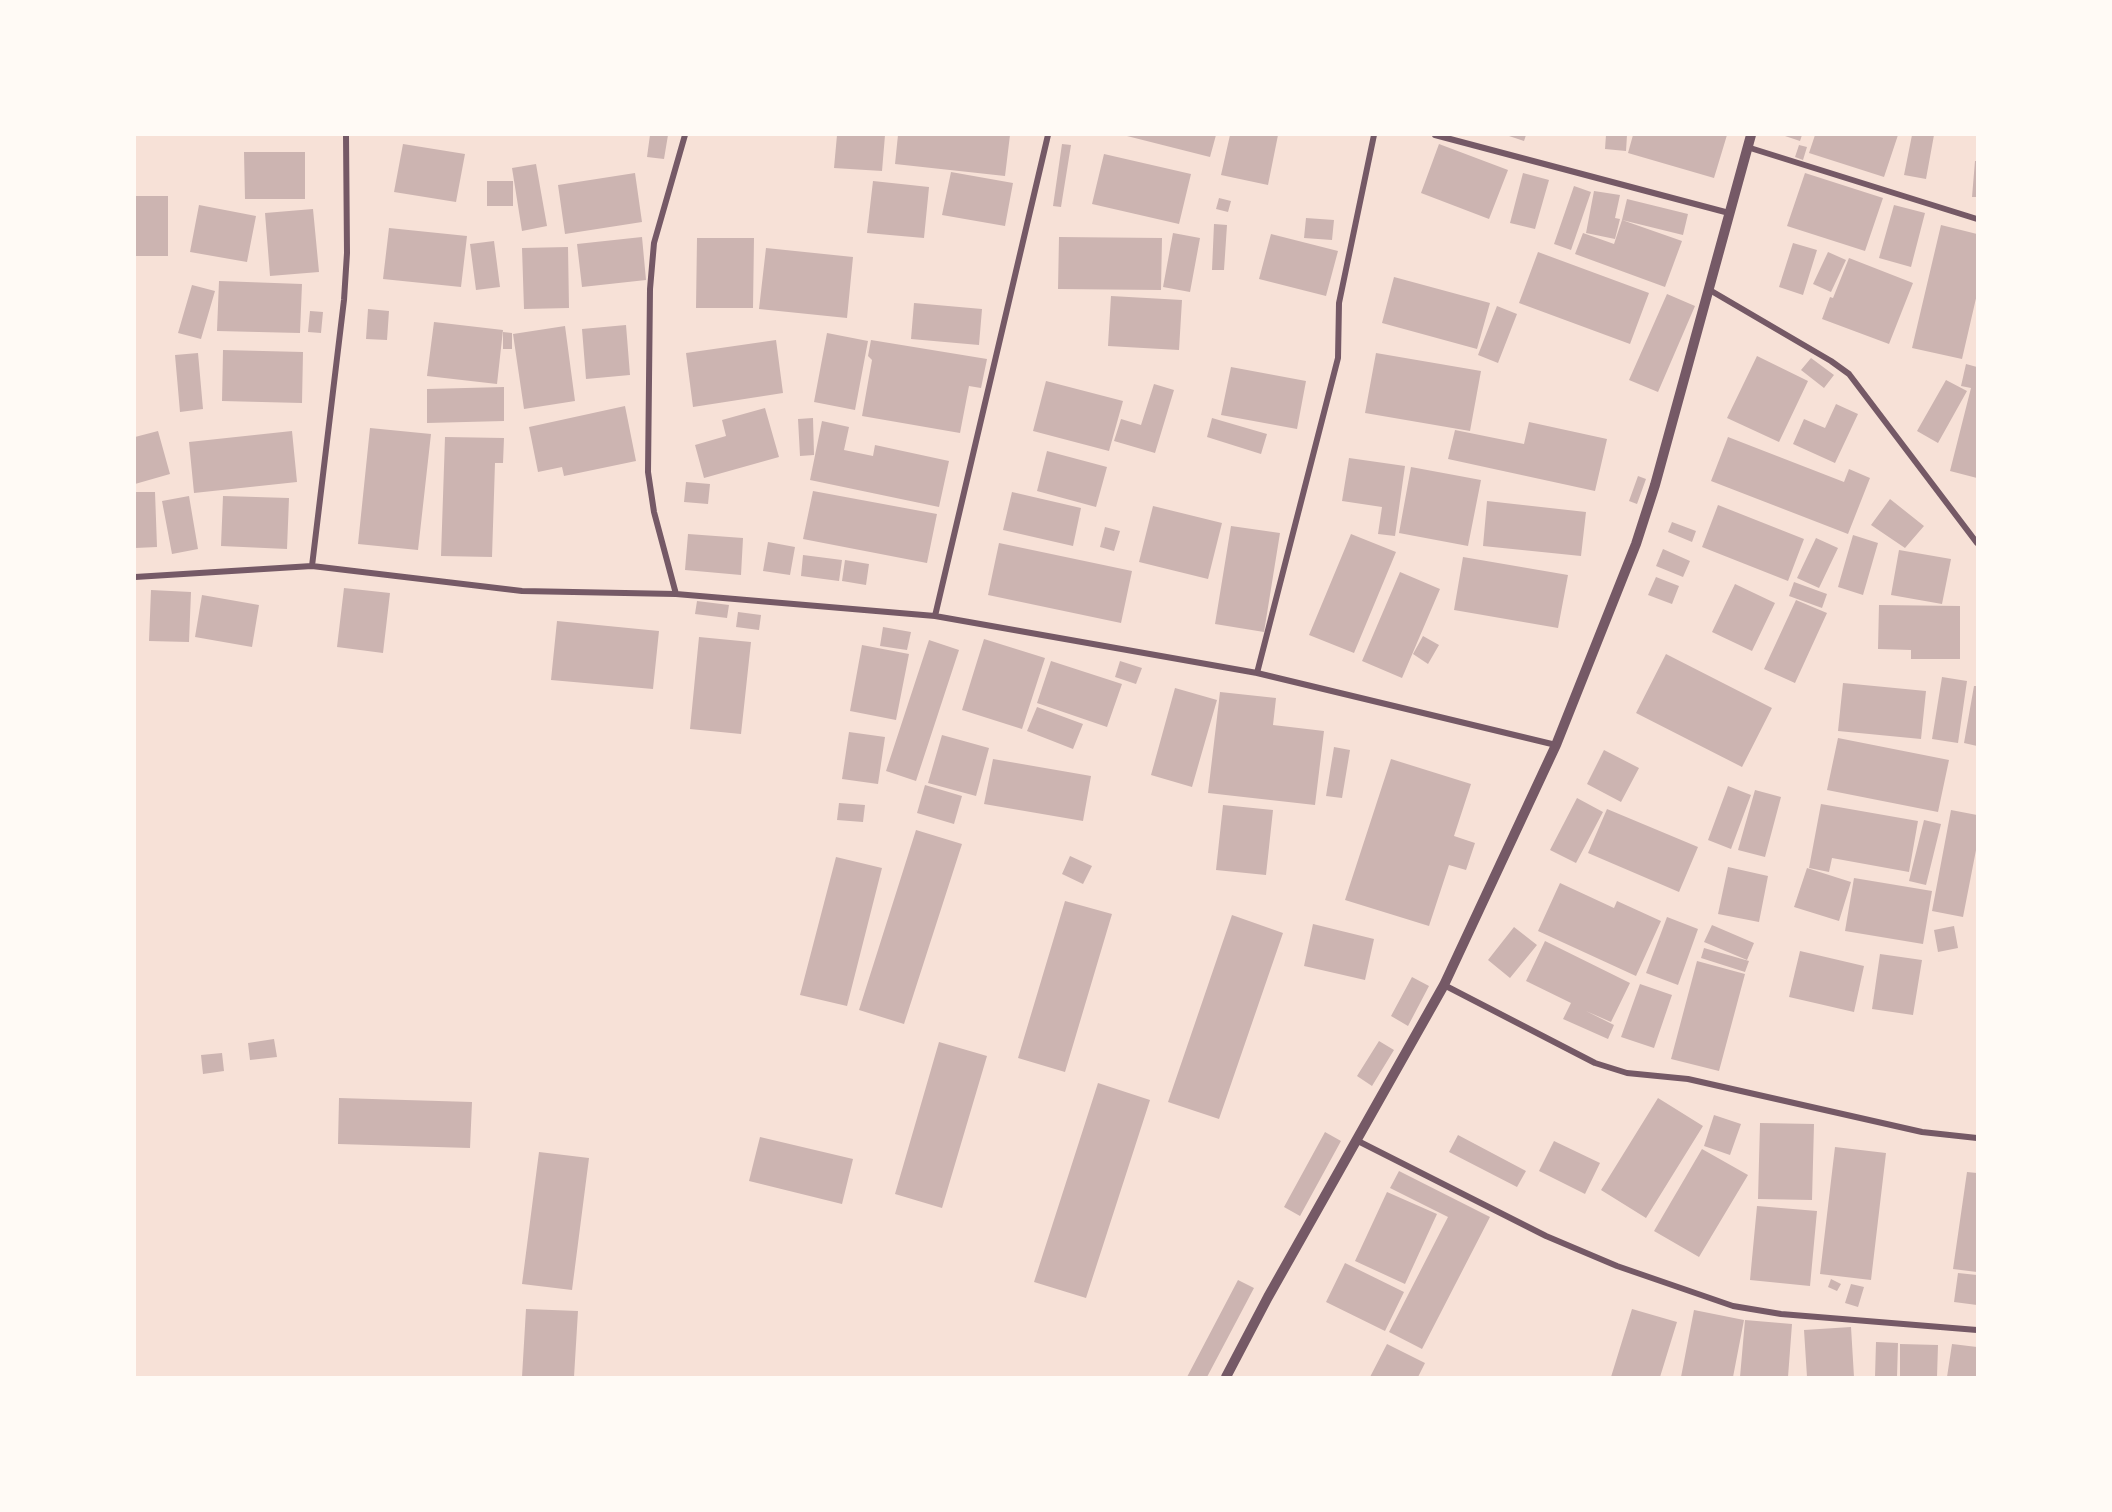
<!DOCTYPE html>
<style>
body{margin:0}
#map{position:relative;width:2112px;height:1512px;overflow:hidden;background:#f7e1d7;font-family:Manrope,sans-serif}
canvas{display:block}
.frame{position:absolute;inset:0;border:136px solid #fffaf5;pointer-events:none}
</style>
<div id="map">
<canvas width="2112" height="1512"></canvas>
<div class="frame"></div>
</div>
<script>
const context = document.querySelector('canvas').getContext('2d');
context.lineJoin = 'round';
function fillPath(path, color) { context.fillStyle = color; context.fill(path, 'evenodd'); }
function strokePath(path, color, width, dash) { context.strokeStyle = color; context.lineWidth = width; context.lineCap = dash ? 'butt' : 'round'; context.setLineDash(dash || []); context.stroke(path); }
const building = new Path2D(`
 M650,135H668L664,159L647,157Z
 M837,135H885L882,171L834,168Z
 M898,135H1010L1005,176L895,164Z
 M1123,135H1216L1210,157Z
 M1230,135H1278L1268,185L1221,175Z
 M1506,135H1526L1524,141Z
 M1606,135H1627L1626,151L1605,149Z
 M1633,135H1727L1714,178L1628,153Z
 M1782,135H1802L1800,141Z
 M1815,135H1898L1884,177L1809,153Z
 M1912,135H1934L1926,179L1904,175Z
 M403,144L465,154L456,202L394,192Z
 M1062,144L1071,145L1061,207L1053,206Z
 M1439,144L1508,170L1489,219L1421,193Z
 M1799,145L1807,147L1803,160L1795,157Z
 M244,152H305V199H245Z
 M1104,154L1191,174L1179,224L1092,204Z
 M1975,161H1977V197H1972Z
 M536,164L547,226L522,231L512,168Z
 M951,172L1013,183L1005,226L942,215Z
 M635,173L642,222L565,234L558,185Z
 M1523,173L1549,180L1535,229L1510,223Z
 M1805,173L1883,198L1865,251L1787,226Z
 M487,181H513V206H487Z
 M873,181L929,187L924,238L867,233Z
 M1574,186L1591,192L1571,250L1554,244Z
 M1594,191L1620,195L1615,218L1620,219L1615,239L1586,233Z
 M135,196H168V256H135Z
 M1219,198L1231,201L1228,212L1216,209Z
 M1627,199L1688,214L1683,235L1622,220Z
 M199,205L256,216L247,262L190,252Z
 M1894,205L1925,213L1911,267L1879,258Z
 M313,209L319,272L270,276L265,213Z
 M1306,218L1334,220L1332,240L1304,238Z
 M1622,220L1682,241L1665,287L1575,254L1583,233L1614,244Z
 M1214,224L1227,225L1224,270H1212Z
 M1941,225L1977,234V294L1962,359L1912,348Z
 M389,228L467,236L461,287L383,279Z
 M1173,233L1200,238L1190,292L1163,287Z
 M1271,234L1338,251L1326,296L1259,279Z
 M642,237L646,280L582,287L577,244Z
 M1059,237L1162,238L1161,290L1058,289Z
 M697,238H754L753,308H696Z
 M494,241L500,287L476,290L470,244Z
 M1793,243L1817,250L1803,295L1779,287Z
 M568,247L569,308L524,309L522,248Z
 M766,248L853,257L847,318L759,309Z
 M1538,252L1649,293L1630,344L1519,303Z
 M1828,252L1846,260L1831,292L1813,284Z
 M1849,258L1913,283L1889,344L1822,319L1830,297L1833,298Z
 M1394,277L1490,303L1477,349L1382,323Z
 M219,281L302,284L300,333L217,331Z
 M192,285L215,291L201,339L178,333Z
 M1667,294L1695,306L1658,392L1629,380Z
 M1111,296L1182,300L1179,350L1108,346Z
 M914,303L982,309L979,345L911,339Z
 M1497,306L1517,314L1498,363L1478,355Z
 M368,309L389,311L387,340L366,339Z
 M310,311L323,312L321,333L308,332Z
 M434,322L503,330L497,384L427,376Z
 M626,325L630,375L586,379L582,329Z
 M565,326L575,401L524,409L513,334Z
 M503,332L512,333V349H503Z
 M827,333L868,341L855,410L814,402Z
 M776,340L783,393L693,407L686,353Z
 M871,340L987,359L981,388L969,386L960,433L862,416L872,360L868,356Z
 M223,350L303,352L302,403L222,401Z
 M198,353L203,409L180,412L175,355Z
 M1376,353L1481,371L1470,431L1365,413Z
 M1757,356L1808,381L1779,442L1727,418Z
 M1811,358L1834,375L1824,388L1801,370Z
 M1966,364L1977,367V478L1950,471L1971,388L1961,386Z
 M1231,367L1306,381L1297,429L1221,415Z
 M1946,380L1967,391L1938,443L1917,431Z
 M1046,381L1123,401L1109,451L1033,431Z
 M1154,384L1174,390L1155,453L1114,441L1121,419L1141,425Z
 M504,387V421L427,423V389Z
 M1836,404L1858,414L1835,463L1793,444L1804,419L1825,428Z
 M625,406L636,461L564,476L562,467L538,472L529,427Z
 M765,408L779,457L704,478L695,445L726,436L722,420Z
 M813,418L814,455L800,456L798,419Z
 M1212,418L1267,434L1261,454L1207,437Z
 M822,421L849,427L844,450L873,456L875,445L949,461L939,507L810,480Z
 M1529,422L1607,439L1595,491L1448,459L1455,430L1524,444Z
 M370,428L431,434L418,550L358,544Z
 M158,431L170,474L135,484V437Z
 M292,431L297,482L194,493L189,442Z
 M445,437L504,438L503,463H495L492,557L441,556Z
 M1728,437L1844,482L1849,469L1870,478L1848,534L1711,481Z
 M1047,451L1107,467L1096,507L1037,491Z
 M1349,458L1405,466L1395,536L1378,534L1382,507L1342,501Z
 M1411,467L1481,480L1468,546L1399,533Z
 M1638,476L1646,479L1637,504L1629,501Z
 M686,482L710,484L708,504L684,502Z
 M813,491L937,514L927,563L803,539Z
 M135,492H155L157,547L135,548Z
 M1012,492L1081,508L1073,546L1003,530Z
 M189,496L198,549L172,554L162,501Z
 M223,496L289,498L287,549L221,546Z
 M1890,499L1924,526L1905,548L1871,525Z
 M1487,501L1586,512L1581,556L1483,546Z
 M1718,505L1804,539L1788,581L1702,547Z
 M1153,506L1222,523L1208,579L1139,562Z
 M1672,522L1696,531L1692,542L1668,532Z
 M1231,526L1280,533L1264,632L1215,624Z
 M1105,527L1120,531L1114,551L1100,547Z
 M688,534L743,538L741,575L685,570Z
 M1351,534L1396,552L1354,653L1309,635Z
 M1853,535L1878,543L1863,595L1838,587Z
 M1816,538L1838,548L1819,588L1797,578Z
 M768,542L795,547L790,575L763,571Z
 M999,543L1132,571L1121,623L988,595Z
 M1663,549L1690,561L1683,577L1656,566Z
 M1899,550L1951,559L1942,604L1891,595Z
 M803,555L842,560L839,581L801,576Z
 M1463,557L1568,575L1558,628L1454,610Z
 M845,560L869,564L866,585L842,581Z
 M1400,572L1440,589L1402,678L1362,661Z
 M1656,577L1679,586L1672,604L1648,595Z
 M1794,582L1827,594L1822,608L1789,596Z
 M1735,584L1775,603L1752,651L1712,632Z
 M344,588L390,593L383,653L337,647Z
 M151,590L191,592L189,642L149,641Z
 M202,595L259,605L252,647L195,637Z
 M1796,600L1827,613L1795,683L1764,669Z
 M697,601L729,605L727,618L695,614Z
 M1879,605L1960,606V659H1911V650L1878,649Z
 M738,612L761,615L759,630L736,627Z
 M557,621L659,631L653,689L551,680Z
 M883,627L911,632L907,650L880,646Z
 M1423,636L1439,645L1428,664L1413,654Z
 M699,637L751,642L741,734L690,729Z
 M984,639L1045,658L1022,729L962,710Z
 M929,640L959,650L916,781L886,771Z
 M862,645L909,654L896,720L850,711Z
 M1666,654L1772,708L1742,767L1636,713Z
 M1051,661L1122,684L1107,727L1037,703Z
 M1120,661L1142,668L1136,684L1115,677Z
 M1942,677L1967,681L1958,743L1932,739Z
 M1843,683L1926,691L1921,739L1838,731Z
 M1974,686H1977V746L1964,743Z
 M1175,688L1217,700L1192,787L1151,775Z
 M1220,692L1276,698L1273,725L1324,731L1315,805L1208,793Z
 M1037,707L1083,724L1073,749L1027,731Z
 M849,732L885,737L878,784L842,779Z
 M942,735L989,748L976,796L928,783Z
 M1838,738L1949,760L1938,812L1827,790Z
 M1334,747L1350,750L1342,798L1326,796Z
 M1604,750L1639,768L1621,802L1587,784Z
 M993,759L1091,776L1083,821L984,804Z
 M1391,759L1471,784L1454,836L1475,843L1466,870L1449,865L1429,926L1345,900Z
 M925,785L962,796L954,824L917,813Z
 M1728,786L1751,795L1731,849L1708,840Z
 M1755,790L1781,797L1765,857L1738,850Z
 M1577,798L1603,812L1576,863L1550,850Z
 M839,803L865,805L863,822L837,820Z
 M1821,804L1918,821L1909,872L1832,858L1829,872L1809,868Z
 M1223,805L1273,810L1266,875L1216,870Z
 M1607,809L1698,847L1679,892L1588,853Z
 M1951,810L1977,815V845L1963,917L1932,911Z
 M1924,820L1941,824L1926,885L1909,881Z
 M916,830L962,844L904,1024L859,1010Z
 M1070,856L1092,866L1083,884L1062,874Z
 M836,857L882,868L847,1006L800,995Z
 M1728,867L1768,876L1759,922L1718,914Z
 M1807,868L1851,882L1839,921L1794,907Z
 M1854,878L1932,891L1923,944L1845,931Z
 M1560,883L1614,908L1617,901L1661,921L1636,976L1538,931Z
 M1065,901L1112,914L1065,1072L1018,1058Z
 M1232,915L1283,933L1219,1119L1168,1102Z
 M1667,917L1698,929L1678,985L1646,973Z
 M1313,924L1374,939L1365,980L1304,966Z
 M1712,925L1754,943L1747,960L1704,942Z
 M1954,926L1958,948L1938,952L1934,930Z
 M1514,927L1537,945L1510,978L1488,960Z
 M1545,941L1630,983L1611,1022L1586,1011L1614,1025L1608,1039L1563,1019L1571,1003L1526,981Z
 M1704,948L1749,961L1745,972L1701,958Z
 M1800,951L1864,966L1854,1012L1789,997Z
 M1880,954L1922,960L1913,1015L1872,1009Z
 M1697,961L1745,974L1719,1071L1671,1059Z
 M1412,977L1429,986L1408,1026L1391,1016Z
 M1640,984L1672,995L1654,1048L1621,1037Z
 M274,1039L277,1057L250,1060L248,1043Z
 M1379,1041L1394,1050L1372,1086L1357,1076Z
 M939,1042L987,1056L942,1208L895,1194Z
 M222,1053L224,1071L203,1074L201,1055Z
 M1098,1083L1150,1100L1086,1298L1034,1282Z
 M339,1098L472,1102L470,1148L338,1144Z
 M1658,1098L1703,1126L1646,1218L1601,1190Z
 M1714,1115L1741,1124L1730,1155L1704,1146Z
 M1760,1123L1814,1124L1812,1200L1758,1199Z
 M1325,1132L1341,1141L1300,1216L1284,1207Z
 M1458,1135L1526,1171L1517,1187L1449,1152Z
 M760,1137L853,1159L842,1204L749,1181Z
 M1554,1141L1600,1163L1585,1194L1539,1171Z
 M1835,1147L1886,1153L1871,1280L1820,1274Z
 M1702,1149L1748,1175L1699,1257L1654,1231Z
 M539,1152L589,1158L572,1290L522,1284Z
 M1399,1171L1490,1217L1422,1349L1389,1332L1448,1217L1390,1188Z
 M1967,1172L1977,1173V1272L1953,1269Z
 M1387,1192L1437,1214L1405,1284L1355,1261Z
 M1757,1206L1817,1211L1810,1286L1750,1280Z
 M1345,1263L1404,1292L1385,1331L1326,1302Z
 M1958,1273L1977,1275V1305L1954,1302Z
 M1831,1279L1841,1284L1837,1291L1828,1287Z
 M1238,1280L1254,1288L1207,1377H1187Z
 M1851,1284L1864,1287L1858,1307L1845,1303Z
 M526,1309L578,1311L574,1377H522Z
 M1632,1309L1677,1322L1660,1377H1611Z
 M1694,1310L1744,1320L1733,1377H1681Z
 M1745,1320L1792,1324L1788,1377H1740Z
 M1851,1327L1854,1377H1807L1804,1330Z
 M1876,1342L1898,1343L1897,1377H1875Z
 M1387,1344L1425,1363L1418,1377H1370Z
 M1900,1344L1938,1345L1937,1377H1900Z
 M1952,1344L1977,1347V1377H1947Z`);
const minor = new Path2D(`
 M1435,135L1729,213
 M1747,147L1977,219
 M1708,289L1831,361L1849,374L1977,543
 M312,566L344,300L347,253L346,135
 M135,577L312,566L522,591L676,594L935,616L1257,673L1556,745
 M676,594L654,512L648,472L650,289L654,243L685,135
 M935,616L1048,135
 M1257,673L1338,358L1339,303L1374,135
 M1444,985L1595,1063L1627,1073L1688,1079L1922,1132L1977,1138
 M1356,1140L1546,1236L1617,1266L1733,1306L1781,1314L1977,1330`);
const tertiary = new Path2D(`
 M1226,1377L1268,1297L1444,985L1556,745L1636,544L1655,485L1751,135`);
fillPath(building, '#ccb4b1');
strokePath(minor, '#755966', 6);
strokePath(tertiary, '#755966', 10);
</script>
